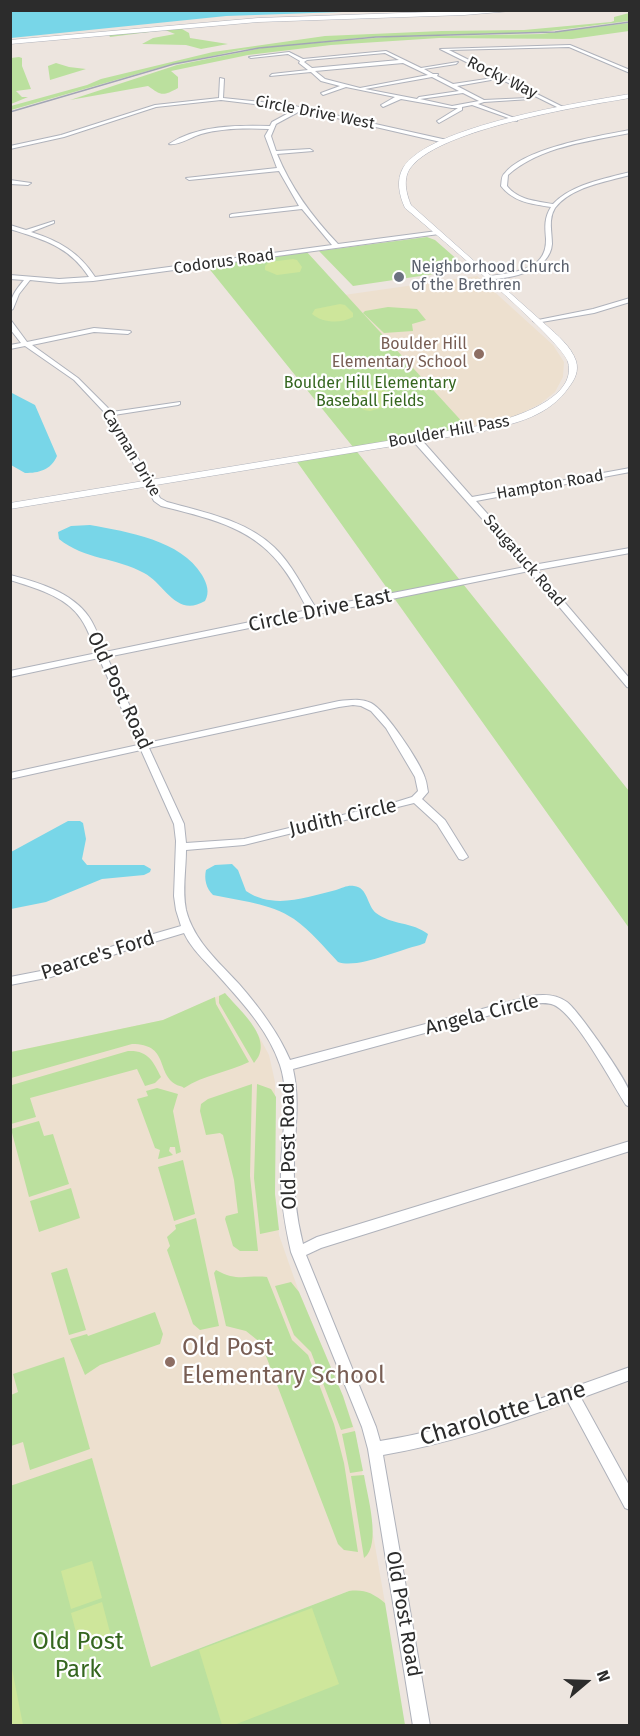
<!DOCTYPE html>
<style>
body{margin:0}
#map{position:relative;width:640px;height:1736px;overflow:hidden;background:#ede5df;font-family:"Fira Sans",sans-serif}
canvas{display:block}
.frame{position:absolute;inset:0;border:12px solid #2c2c2c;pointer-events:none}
.north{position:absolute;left:556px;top:1652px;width:60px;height:60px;-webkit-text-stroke:4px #fff;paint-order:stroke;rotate:71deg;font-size:16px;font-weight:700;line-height:24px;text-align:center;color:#2c2c2c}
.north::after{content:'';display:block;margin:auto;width:21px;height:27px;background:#2c2c2c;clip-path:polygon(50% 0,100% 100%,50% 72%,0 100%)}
</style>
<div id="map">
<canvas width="640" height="1736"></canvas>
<div class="frame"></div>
<div class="north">N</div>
</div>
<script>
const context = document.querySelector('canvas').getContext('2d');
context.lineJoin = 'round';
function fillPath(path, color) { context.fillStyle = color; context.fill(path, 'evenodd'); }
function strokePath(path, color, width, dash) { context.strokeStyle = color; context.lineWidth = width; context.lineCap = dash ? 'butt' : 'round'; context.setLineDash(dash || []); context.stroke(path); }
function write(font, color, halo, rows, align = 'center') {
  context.font = font + ' "Fira Sans",sans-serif'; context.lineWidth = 4.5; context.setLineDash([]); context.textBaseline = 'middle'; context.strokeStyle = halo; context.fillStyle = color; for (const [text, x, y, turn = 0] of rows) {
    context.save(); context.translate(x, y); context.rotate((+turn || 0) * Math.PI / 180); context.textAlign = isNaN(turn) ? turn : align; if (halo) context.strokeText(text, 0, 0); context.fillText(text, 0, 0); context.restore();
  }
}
const education = new Path2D(`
 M477,276L553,345L564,362L563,377L555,392L540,404L516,416L467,427L344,295Z
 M225,993L254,1027L269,1055L275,1082V1194L279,1235L299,1292L343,1396L355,1431L385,1603L374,1595L349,1591L151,1667L92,1459L11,1486L10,1052L163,1020Z`);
const green = new Path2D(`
 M629,13V21L543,32L369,37L241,50L165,66L11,110V106L87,85L101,79L213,52L325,36L442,31L524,30L611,22L614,21V17Z
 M629,23V31L572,39L439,38L331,45L248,55L171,71L178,77V88C162,97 161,95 148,86L70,100L177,65L267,47L386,37L541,34Z
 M196,27L182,29L189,33L190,38L228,44L201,49L186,45L142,44L153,38L175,34L165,30L110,37L109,35Z
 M19,57L22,58V66L31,89L16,91L22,97H28L11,104V58Z
 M56,63L69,67L86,69L50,80L48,66Z
 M427,237L435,240L468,269L353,286L319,251Z
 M306,251L467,427L463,432L354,448L629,791V928L295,459L353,447L207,266Z
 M388,307L417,309L426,320L412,324L413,331L384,333L363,313L365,311Z
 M225,993C240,1011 276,1040 254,1063L219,1003V996Z
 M215,997L216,1004L249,1062C228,1072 204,1075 184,1088C182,1086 178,1086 175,1084C156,1072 169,1044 132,1044L11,1078V1052L163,1020Z
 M128,1051C148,1050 153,1061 161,1077L155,1083L145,1086L137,1069L30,1098L36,1117L11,1124L12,1085Z
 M252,1084L250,1176L258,1251H240L233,1246L225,1219L226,1216L238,1213L234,1180L223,1135L220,1133L206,1135L200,1111L201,1104L208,1099Z
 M257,1084L271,1089L276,1097L275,1194L279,1230L260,1234L254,1178Z
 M157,1088L178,1094L173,1111L181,1152L176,1154L175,1147H170L169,1151L173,1155L158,1159L160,1150L155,1148L137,1099L148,1096L146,1091Z
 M39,1121L44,1136L53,1134L69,1184L29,1197L11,1129Z
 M183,1160L195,1214L174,1221L158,1167Z
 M71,1188L80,1218L39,1232L30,1201Z
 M196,1218L219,1326L200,1330L193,1324L167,1250L170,1246L167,1237L176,1229L175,1225Z
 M67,1268L86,1330L69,1335L51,1273Z
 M216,1270C238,1282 245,1275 267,1277L292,1340L308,1355L334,1424L344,1463L358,1552L344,1550L338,1544L261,1343L246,1331L226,1326L214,1273Z
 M291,1282L299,1292L343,1396L353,1427L341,1430L311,1352L294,1335L275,1286Z
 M155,1312L163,1334L160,1344L100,1365L85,1375L70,1339L87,1334L88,1336Z
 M64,1357L90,1449L30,1470L23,1442L11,1446V1395L18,1392L13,1374Z
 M355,1431L363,1471L350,1473L342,1434Z
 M92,1458L151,1667L349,1591C364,1589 373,1593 385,1603L405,1725H11L10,1486Z
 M364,1475C367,1495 382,1545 364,1558L351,1476Z`);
const pitch = new Path2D(`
 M293,259L297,260L302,267L300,272L277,275L265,270V266L269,262Z
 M340,304L345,305L353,313V317C340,324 323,323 312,314L315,309Z
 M372,389C383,390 397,391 400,403L370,411L364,410L353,395L360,391Z
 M92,1561L102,1598L71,1609L61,1571Z
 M102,1602L112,1640L81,1652L71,1613Z
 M312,1608L339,1684L234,1725H222L199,1650Z
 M10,1664H11L23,1725H11Z`);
const water = new Path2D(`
 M10,11L11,10L467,11L342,12L226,16L11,38Z
 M10,392L35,405L57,456C51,470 39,473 25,473L11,465Z
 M90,525C128,532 181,540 202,575C207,584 210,592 205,601C176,618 165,584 144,573C115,557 85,560 59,539L58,532L71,526Z
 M68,821H80L83,823L86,839L82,859L87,865H144L151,869L150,872L144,875L102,879L46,902L11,909V852Z
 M232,864L238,870L246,891C274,910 307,897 336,890C343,888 347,885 354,886C368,887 367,906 376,913C391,925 413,922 428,934L425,943L420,945C398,950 358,969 338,962C324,947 311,931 294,919C270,903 240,901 213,895C206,888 204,879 206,870L215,865Z`);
const minor = new Path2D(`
 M570,45L630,70V73L569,47L449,50L563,107L561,109L440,49Z
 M386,51L421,68L458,62L456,64L424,69L433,74H438L437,76L453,84L493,78L491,80L457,86L484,100L528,98L530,99L484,102L478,104L517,119V121L472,105L462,107V110L439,123L437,121L458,108H452L401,99L383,107L381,105L395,97L346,87L323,95L321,93L340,86L321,81L311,72L270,76L272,74L308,70L299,63L300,61L288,54L251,58L249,57L289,52L303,59ZM385,53L399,60L312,68L304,62L307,60ZM403,63L428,75L360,88L325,79L315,71ZM432,77L459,91L419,97L417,99L365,89ZM463,93L479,101L452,106L420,99Z
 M220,78L224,79L223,98L290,105L447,140L445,143L302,110L276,124L271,136L276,151L310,149L313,151L277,154C291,188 312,217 338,244L437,231L439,232V234L93,281L59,283L30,280L19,294L13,309L10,311C10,297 15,291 24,280L10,279V275L59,279L89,277C69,246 44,240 10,229V225L26,230L54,221V223L31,232C59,241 79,252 95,277L332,245L302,209L230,217V215L232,214L299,206L279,171L189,180L186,178L277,168L265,136L269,129C246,128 223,128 201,134C191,137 178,146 169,144C198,125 237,125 270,126L272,122L296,109L221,100L156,107L64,137L10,149V146L61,135L155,105L219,98Z
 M630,130V133C589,141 539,147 508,175L507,186C518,200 536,201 553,204C572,184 604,179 630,172V175C605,182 571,187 555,208C548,219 552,232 552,244C550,272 507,280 485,279V277C510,272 547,273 546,239C545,227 544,218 551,207C532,204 513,202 501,186C502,181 501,176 505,173C525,148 598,136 630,130Z
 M10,180L31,183L28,185L10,184Z
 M630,298V302L594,313L536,323L533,321L593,309Z
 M10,319L27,342L94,328L130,331L131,332L128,334L94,332L32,345L78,378L112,412L180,402V404L178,405L114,415L160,498L167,502C203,512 246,520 274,547C292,564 303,588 316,608L525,567L413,441V437H419L472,497L630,468V472L476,501L533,565L630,548V553L537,570L630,679V688L627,687L529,571L107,657L147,743L339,701C350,700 361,698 371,703C386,711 420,762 425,778C427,783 427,788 428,792L422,799L445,820L468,857L463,860L459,859L437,824L414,803L244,845L186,850C186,870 182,890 186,910C194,941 218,961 239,984C259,1007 278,1032 290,1060L531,996C543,994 556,994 567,1002C578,1010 627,1080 630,1093C630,1097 630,1102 630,1107L626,1105C612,1083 576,1015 554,1005C547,1002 539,1003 531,1004L293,1069C300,1099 295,1130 294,1161C293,1189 296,1216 303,1244L317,1237L630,1141V1151L321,1248L306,1255L376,1427L380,1441C467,1427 548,1396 630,1367V1380L581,1398L630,1487V1510L625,1508L568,1402C507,1424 447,1444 383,1455L430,1726H413L368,1449L362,1427L291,1252C285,1225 280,1198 281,1170C281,1137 291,1098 280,1065C268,1029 240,1000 215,972C203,959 191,948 184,933L127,950L51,977L10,985V977L46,970L119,944L181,926L176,910L174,896L176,841L174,824L141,750L10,779V773L138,745L99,658L10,677V671L97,653C92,642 88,629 81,619C66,596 35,588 10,580V575C37,582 72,592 89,617C96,627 100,641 105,652L308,610C299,594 291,577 279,563C250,526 204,517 161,506L154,501L107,415L74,380L25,346L10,349V345L21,343L10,329ZM353,705L361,706L371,711L386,728L415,777L418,791L412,797L396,802L244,839L186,843L184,824L149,748L339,707Z`);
const tertiary = new Path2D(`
 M488,10H523L464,15L258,22L10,44V40L258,18Z
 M630,94V98C581,106 442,129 412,166C402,177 406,193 411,205L546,325C557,335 571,346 576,361C579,371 575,379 569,387C549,416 517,423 484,431L10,509V503L484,425C509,419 578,400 568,362C562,340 431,230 405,208C399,195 396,180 403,168C428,126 582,102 630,94Z`);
const rail = new Path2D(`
 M10,112L174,64L259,48L376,37L555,32L630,22`);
const markers = [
 [399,277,6,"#6b7280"],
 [479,354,6,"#8d6e63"],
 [170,1362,6,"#8d6e63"]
];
const farStreetnames = [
 ["Rocky Way",502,78,26],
 ["Circle Drive West",315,113,11],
 ["Codorus Road",224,262,-8],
 ["Boulder Hill Pass",449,432,-10],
 ["Cayman Drive",131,453,59],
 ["Hampton Road",550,485,-10],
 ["Saugatuck Road",524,561,49]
];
const farWorshipnames = [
 ["Neighborhood Church",411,268],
 ["of the Brethren",411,286]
];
const farEducationnames = [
 ["Boulder Hill",467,345],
 ["Elementary School",467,363]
];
const farParknames = [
 ["Boulder Hill Elementary",370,384],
 ["Baseball Fields",370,402]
];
const streetNames = [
 ["Circle Drive East",320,611,-12],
 ["Old Post Road",119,691,65],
 ["Judith Circle",343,818,-13],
 ["Pearce's Ford",98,956,-18],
 ["Angela Circle",482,1015,-14],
 ["Old Post Road",289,1146,-91],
 ["Old Post Road",403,1614,80]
];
const nearEducationnames = [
 ["Old Post",182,1348],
 ["Elementary School",182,1376]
];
const nearStreetnames = [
 ["Charolotte Lane",503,1414,-17]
];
const nearParknames = [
 ["Old Post",78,1642],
 ["Park",78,1670]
];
fillPath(education, '#ede0cf');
fillPath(green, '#bbe09e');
fillPath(pitch, '#cee69b');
fillPath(water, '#78d6e8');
strokePath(minor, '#afb2bb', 2);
strokePath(tertiary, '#afb2bb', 1);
fillPath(minor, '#fff');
fillPath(tertiary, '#fff');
strokePath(rail, '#a2a6b5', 1.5);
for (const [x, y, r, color] of markers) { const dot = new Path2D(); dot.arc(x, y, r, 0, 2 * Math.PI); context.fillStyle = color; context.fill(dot); strokePath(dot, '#fff', 2); }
write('16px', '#2c2c2c', '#fff', farStreetnames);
write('16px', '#5b616d', '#fff', farWorshipnames, 'left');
write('16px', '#785e54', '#fff', farEducationnames, 'right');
write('16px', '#35661f', '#fff', farParknames);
write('20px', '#2c2c2c', '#fff', streetNames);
write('24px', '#785e54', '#fff', nearEducationnames, 'left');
write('24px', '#2c2c2c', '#fff', nearStreetnames);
write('24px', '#35661f', '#fff', nearParknames);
</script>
